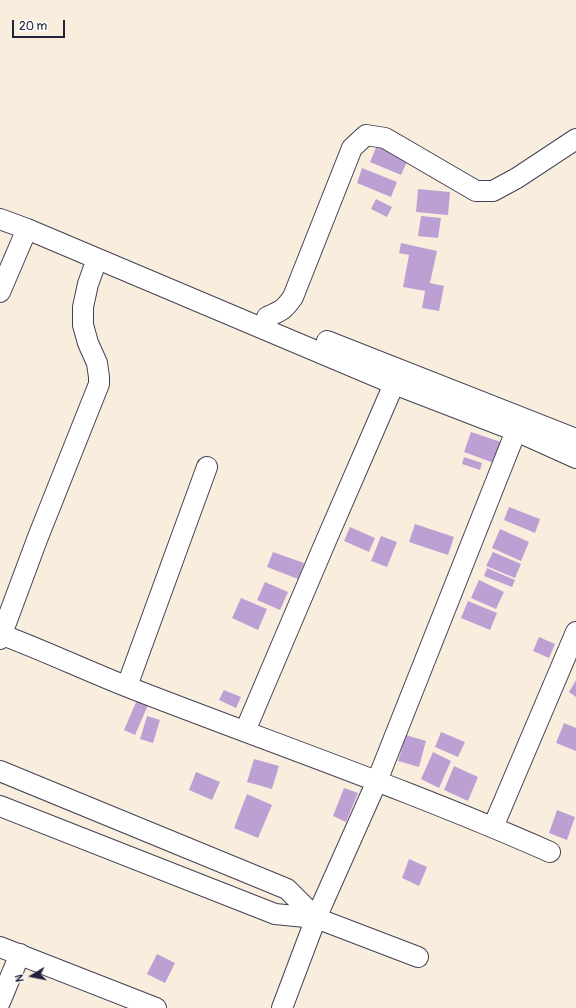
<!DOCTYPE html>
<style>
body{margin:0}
#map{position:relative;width:576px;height:1008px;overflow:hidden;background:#f9eede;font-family:Pangolin,sans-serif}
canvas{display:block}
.north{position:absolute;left:12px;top:956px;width:40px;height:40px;-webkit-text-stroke:3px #fff;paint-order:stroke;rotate:260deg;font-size:11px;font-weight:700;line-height:16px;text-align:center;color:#22223b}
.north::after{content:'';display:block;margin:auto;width:14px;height:18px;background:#22223b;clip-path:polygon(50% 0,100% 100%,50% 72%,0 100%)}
.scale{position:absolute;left:12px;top:20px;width:53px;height:18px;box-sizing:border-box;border:2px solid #22223b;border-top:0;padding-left:5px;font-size:12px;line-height:14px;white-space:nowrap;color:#22223b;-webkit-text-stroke:3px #fff;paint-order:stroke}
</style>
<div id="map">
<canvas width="576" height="1008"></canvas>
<div class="north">N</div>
<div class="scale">20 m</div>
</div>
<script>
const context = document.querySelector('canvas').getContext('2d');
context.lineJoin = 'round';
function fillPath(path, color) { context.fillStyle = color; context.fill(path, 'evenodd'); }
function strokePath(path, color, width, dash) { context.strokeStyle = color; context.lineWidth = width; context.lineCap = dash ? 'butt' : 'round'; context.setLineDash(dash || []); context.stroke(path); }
const building = new Path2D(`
 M378,143L409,157L401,175L370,162Z
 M362,168L397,182L391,197L357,183Z
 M418,189L450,192L448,215L416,212Z
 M376,199L392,207L387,217L371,209Z
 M421,216L441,218L438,238L418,236Z
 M401,243L437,251L430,283L444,286L439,311L422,308L425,291L403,287L409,255L399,253Z
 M471,432L501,442L494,463L464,452Z
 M464,457L482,463L480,470L462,464Z
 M509,507L540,519L535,533L504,520Z
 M415,524L454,537L448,555L409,542Z
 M350,527L375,538L369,552L344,541Z
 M500,529L529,542L521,561L492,548Z
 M381,536L397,542L387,567L371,561Z
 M273,552L304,563L298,579L267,567Z
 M493,552L521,564L515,578L486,566Z
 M487,568L515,580L512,587L484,576Z
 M479,580L504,592L496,609L471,598Z
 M265,582L288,592L280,610L257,600Z
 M241,598L267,609L258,630L232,618Z
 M468,601L497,613L490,630L461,618Z
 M539,637L555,644L549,658L533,651Z
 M576,680V697L569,692Z
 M224,690L241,697L236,708L219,700Z
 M137,700L148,705L135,735L124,730Z
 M147,716L160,720L153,743L140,739Z
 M564,723L576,728V751L556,743Z
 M441,732L465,742L458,757L435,747Z
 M406,735L426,741L419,767L398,761Z
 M433,752L451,761L439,788L421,779Z
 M254,759L279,766L272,789L247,782Z
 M454,766L478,777L468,801L444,790Z
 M196,772L220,782L212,800L189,790Z
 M344,788L358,793L346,822L333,816Z
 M247,794L272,805L258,838L234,828Z
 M557,810L575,817L567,840L549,833Z
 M409,859L427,867L419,886L402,878Z
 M157,954L175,963L165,983L147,974Z`);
const minor = new Path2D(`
 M0,219L27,229L394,384L516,431L576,458
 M0,292L27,229
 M267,317C281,311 284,310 293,297L352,148L366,135L385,138L476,191H493L517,178L576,139
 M327,341L576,439
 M0,634C43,650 85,670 128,687C269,742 412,791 550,852
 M0,639L38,537L99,384V377L97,363L88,343L83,325V307L88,284L97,259
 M127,686L207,467
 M245,731L325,543L394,384
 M0,771L287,889L316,918
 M0,806L275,914L316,918L418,957
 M493,827L576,632
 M0,947L156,1008
 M0,1002L20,954
 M282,1008L316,918L377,781L516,431`);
fillPath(building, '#bda0d3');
strokePath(minor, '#424153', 22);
strokePath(minor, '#fff', 20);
</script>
